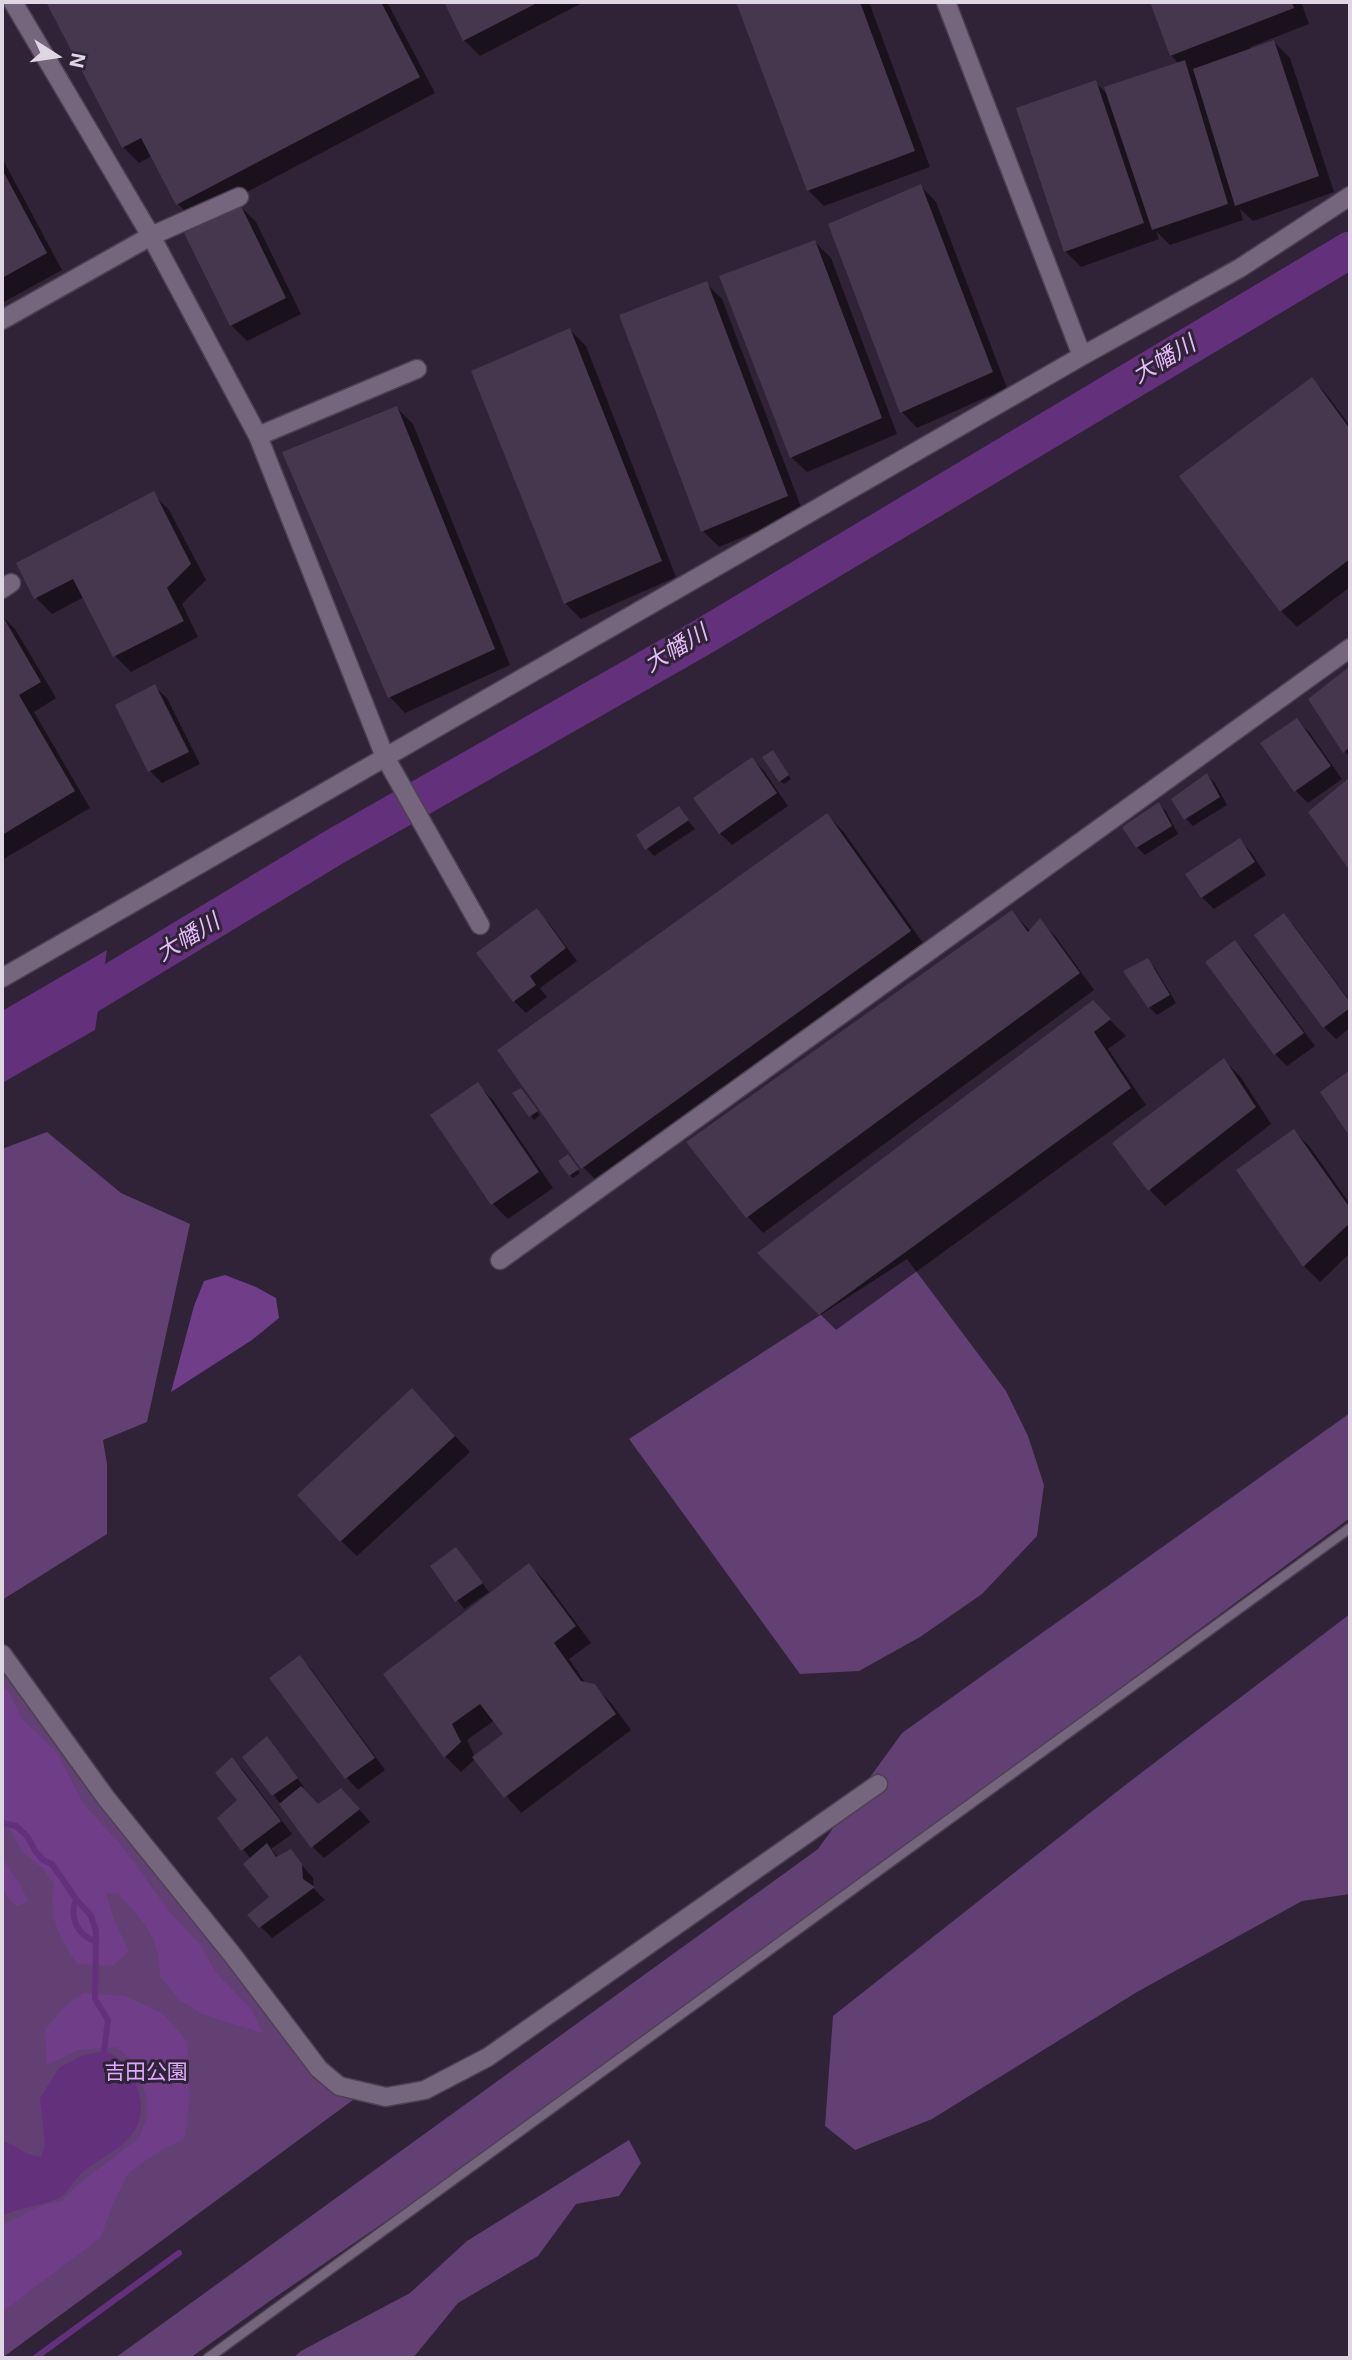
<!DOCTYPE html>
<meta charset="utf-8">
<style>
body{margin:0}
#map{position:relative;width:1352px;height:2360px;overflow:hidden;background:#302237;font-family:Inter,sans-serif}
canvas{display:block}
.frame{position:absolute;inset:0;border:4px solid #dfd6e4;pointer-events:none}
.north{position:absolute;left:21px;top:21px;width:70px;height:70px;-webkit-text-stroke:5px #302237;paint-order:stroke;rotate:102deg;font-size:19px;font-weight:700;line-height:28px;text-align:center;color:#dfd6e4}
.north::after{content:'';display:block;margin:auto;width:24px;height:32px;background:#dfd6e4;clip-path:polygon(50% 0,100% 100%,50% 72%,0 100%)}
</style>
<div id="map">
<canvas width="1352" height="2360"></canvas>
<div class="frame"></div>
<div class="north">N</div>
</div>
<script>
const context = document.querySelector('canvas').getContext('2d');
context.lineJoin = 'round';
function fillPath(path, color) { context.fillStyle = color; context.fill(path, 'evenodd'); }
function strokePath(path, color, width, dash) { context.strokeStyle = color; context.lineWidth = width; context.lineCap = dash ? 'butt' : 'round'; context.setLineDash(dash || []); context.stroke(path); }
function write(font, color, halo, rows, align = 'center') {
  context.font = font + ' Inter,"Noto Sans JP",sans-serif'; context.lineWidth = 6; context.setLineDash([]); context.textBaseline = 'middle'; context.strokeStyle = halo; context.fillStyle = color; for (const [text, x, y, turn = 0] of rows) {
    context.save(); context.translate(x, y); context.rotate((+turn || 0) * Math.PI / 180); context.textAlign = isNaN(turn) ? turn : align; if (halo) context.strokeText(text, 0, 0); context.fillText(text, 0, 0); context.restore();
  }
}
const green = new Path2D(`
 M47,1132L121,1193L190,1224L147,1422L103,1440L107,1464V1534L2,1600V1149Z
 M907,1259L1006,1391L1028,1436L1044,1485L1037,1536L982,1594L920,1637L859,1671L800,1674L629,1439Z
 M1350,1413V1518L573,2093L274,2298L190,2358H115L818,1849L902,1733Z
 M1350,1614V1894L1302,1901L1137,1992L932,2119L855,2150L825,2126L833,2016L1124,1786Z
 M2,1672L353,2100L2,2358Z
 M629,2140L641,2163L619,2196L576,2204L538,2256L458,2303L413,2358H293L301,2351L410,2293L467,2241Z`);
const forest = new Path2D(`
 M225,1275L256,1287L276,1298L279,1318L252,1340L171,1392L194,1306L204,1281Z
 M2,1687L9,1692L22,1719L57,1753L84,1805L120,1844L169,1911L201,1946L215,1972L252,2010L262,2033L202,2014L180,2000L160,1977C160,1936 144,1923 119,1894L106,1893L115,1922L129,1951L112,1966L78,1964C59,1938 48,1916 54,1884L43,1869L21,1850L2,1814Z
 M2,1858L21,1886L28,1901L18,1906C0,1897 2,1878 2,1858Z
 M84,1993L125,1996L162,2013L187,2041L190,2097L184,2139L164,2148L128,2173L113,2203L101,2237L2,2312V2225L43,2205L62,2201L77,2185L139,2138L147,2117L146,2094L131,2060L117,2047L78,2050L47,2065L45,2030L65,2006Z`);
const water = new Path2D(`
 M107,950L95,1030L2,1083V1011Z
 M104,2051C124,2059 132,2068 138,2089C151,2138 116,2147 84,2171C75,2178 71,2188 63,2195C52,2205 15,2207 2,2217V2141C17,2144 25,2157 41,2156L45,2145L40,2098L59,2068L81,2056Z`);
const shadow = new Path2D(`
 M48,2H387L435,93L194,220L178,204L152,156L139,163L123,147Z
 M446,2H584L480,56L464,40Z
 M738,2H869L930,167L824,206L808,190Z
 M1152,2H1301L1309,24L1250,47L1251,50L1274,42L1290,58L1334,192L1253,221L1240,209L1243,220L1170,245L1156,231L1159,239L1081,267L1065,251L1095,82L1109,96L1179,64L1171,55Z
 M2,158L62,270L2,303Z
 M921,186L936,202L1007,388L917,428L902,412Z
 M240,206L256,222L301,314L247,341L231,325Z
 M815,242L831,258L897,434L807,472L791,457Z
 M706,283L722,299L803,512L719,547L703,531Z
 M570,330L586,346L676,577L581,619L565,603Z
 M1312,379L1327,395L1350,426V587L1297,627L1281,611Z
 M397,408L413,424L510,665L405,713L390,697L284,453Z
 M153,494L169,510L206,580L182,604L198,637L131,672L115,656L84,597L52,614L36,598Z
 M2,616L15,629L56,698L34,712L90,808L2,860Z
 M1350,668V758L1310,699Z
 M155,687L167,698L200,764L162,783L150,771L117,706Z
 M1297,720L1309,732L1342,779L1308,803L1296,791L1263,744Z
 M776,756L791,779L784,784L780,781Z
 M752,759L764,771L788,806L732,845L720,833L696,798Z
 M1207,775L1215,783L1227,805L1193,826L1186,819Z
 M1159,804L1166,811L1178,834L1145,855L1137,847Z
 M679,809L695,829L654,856L647,848Z
 M827,815L843,831L926,947L599,1183L583,1167Z
 M1239,840L1251,852L1266,875L1214,909L1202,897Z
 M536,911L548,922L577,961L540,988L547,997L526,1013L514,1001Z
 M1012,912L1031,932L1040,921L1056,937L1094,990L763,1233L748,1217Z
 M1284,915L1295,927L1350,1001V1028L1336,1039L1324,1027Z
 M1235,942L1247,954L1315,1046L1287,1066L1275,1054L1208,963Z
 M1148,960L1155,968L1176,1003L1157,1015L1149,1007Z
 M1093,1003L1126,1036L1108,1049L1146,1105L836,1330L759,1253Z
 M1224,1061L1240,1076L1271,1124L1165,1206L1150,1190Z
 M477,1084L493,1100L553,1188L508,1219L492,1203Z
 M524,1093L540,1115L534,1120L515,1094Z
 M1294,1131L1310,1147L1350,1204V1253L1320,1282L1304,1266Z
 M571,1159L580,1173L573,1178L570,1175Z
 M428,1407L470,1452L357,1556L341,1541Z
 M463,1557L489,1592L464,1609L433,1566Z
 M529,1565L545,1581L591,1643L569,1659L586,1684L594,1686L611,1703L631,1730L521,1813L475,1759L461,1772L445,1756L385,1674ZM495,1720L506,1735L475,1757L467,1740Z
 M300,1657L311,1669L385,1770L358,1790L347,1778L272,1679Z
 M267,1738L304,1787L301,1789L318,1806L353,1802L370,1822L324,1858L313,1847L245,1757Z
 M232,1759L244,1771L292,1834L271,1849L278,1857L290,1851L313,1878L314,1889L325,1900L272,1938L249,1915L272,1897L251,1859L219,1818L239,1800Z`);
const stream = new Path2D(`
 M2,1823L16,1826L27,1836L36,1852L43,1860L52,1864L76,1899L91,1916L96,1931L95,1999L108,2020L104,2051
 M76,1899C69,1917 77,1935 95,1941
 M35,2358L179,2253`);
const river = new Path2D(`
 M2,1048L336,846L699,639L1350,250`);
const building = new Path2D(`
 M46,2H381L420,77L176,205L141,138L122,148Z
 M444,2H539L463,41Z
 M736,2H860L915,151L807,191Z
 M1150,2H1292L1294,8L1170,56Z
 M1274,40L1319,176L1235,206L1193,69Z
 M1185,60L1228,204L1152,230L1104,87Z
 M1096,80L1144,223L1064,252L1016,108Z
 M2,169L47,253L2,278Z
 M921,184L993,372L900,413L828,224Z
 M240,204L286,298L230,326L184,233Z
 M815,240L882,418L790,458L719,276Z
 M707,281L788,496L701,532L619,315Z
 M570,328L662,561L564,604L471,371Z
 M1312,377L1350,429V559L1280,612L1179,476Z
 M397,406L495,649L388,698L282,452Z
 M154,491L191,564L167,588L184,621L113,657L73,579L34,599L16,563Z
 M2,615L41,682L19,695L75,791L2,835Z
 M1350,666V747L1343,753L1308,699Z
 M155,684L189,752L148,772L115,705Z
 M1297,718L1331,766L1294,792L1260,743Z
 M773,750L789,775L779,782L762,757Z
 M752,757L777,793L719,834L693,798Z
 M1207,773L1220,797L1184,820L1171,799Z
 M1350,777V871L1308,812Z
 M1159,802L1172,826L1136,848L1122,827Z
 M679,806L689,820L645,850L636,835Z
 M827,813L911,931L581,1169L497,1050Z
 M1240,838L1255,862L1201,898L1185,874Z
 M537,908L566,948L530,976L536,985L513,1002L476,953Z
 M1012,910L1028,932L1040,918L1080,973L746,1218L686,1142Z
 M1284,913L1350,1002V1008L1323,1028L1254,935Z
 M1235,940L1304,1033L1274,1055L1205,962Z
 M1148,958L1170,995L1148,1008L1123,971Z
 M1093,1000L1111,1019L1094,1032L1131,1088L819,1315L757,1253Z
 M1224,1058L1256,1107L1148,1191L1112,1143Z
 M1350,1070V1137L1320,1092Z
 M478,1082L539,1172L491,1205L430,1115Z
 M521,1088L538,1111L529,1117L512,1093Z
 M1294,1129L1350,1208V1223L1303,1267L1236,1170Z
 M568,1154L579,1169L569,1176L558,1161Z
 M412,1388L455,1436L340,1542L297,1495Z
 M456,1547L483,1583L455,1602L430,1566Z
 M529,1563L576,1626L554,1643L581,1681L595,1684L616,1714L504,1798L472,1757L503,1734L480,1704L452,1724L461,1742L444,1758L383,1674Z
 M300,1655L375,1758L345,1779L269,1678Z
 M267,1736L298,1778L272,1796L242,1757Z
 M232,1757L281,1821L241,1851L217,1818L237,1800L215,1773Z
 M301,1786L318,1804L341,1788L360,1809L311,1848L279,1804Z
 M267,1843L276,1857L291,1849L302,1864L303,1879L315,1887L259,1928L247,1915L269,1897L243,1864Z`);
const service = new Path2D(`
 M208,2358L1350,1528`);
const minor = new Path2D(`
 M13,2L151,236L258,436L385,757L480,925
 M2,320L151,236L239,197
 M258,436L417,369
 M2,589L11,583
 M500,1260L1350,648
 M2,1654L106,1798L231,1953L319,2069L339,2086L386,2097L425,2090L488,2057L878,1784`);
const tertiary = new Path2D(`
 M946,2L1082,356
 M2,978L1082,356L1240,268L1350,196`);
const parkNames = [
 ["吉田公園",146,2073]
];
const waterNames = [
 ["大幡川",1164,360,-31],
 ["大幡川",676,649,-31],
 ["大幡川",188,938,-31]
];
fillPath(green, '#624073');
fillPath(forest, '#703e89');
fillPath(water, '#63317b');
fillPath(shadow, '#0007');
strokePath(stream, '#63317b', 6);
strokePath(river, '#63317b', 37);
fillPath(building, '#46374e');
strokePath(service, '#4c4051', 12);
strokePath(minor, '#4c4051', 21);
strokePath(tertiary, '#4c4051', 21);
strokePath(service, '#75657d', 9);
strokePath(minor, '#75657d', 18);
strokePath(tertiary, '#75657d', 18);
write('21px', '#e0aafc', '#302237', parkNames);
write('italic 23px', '#e3bbf9', '#302237', waterNames);
</script>
